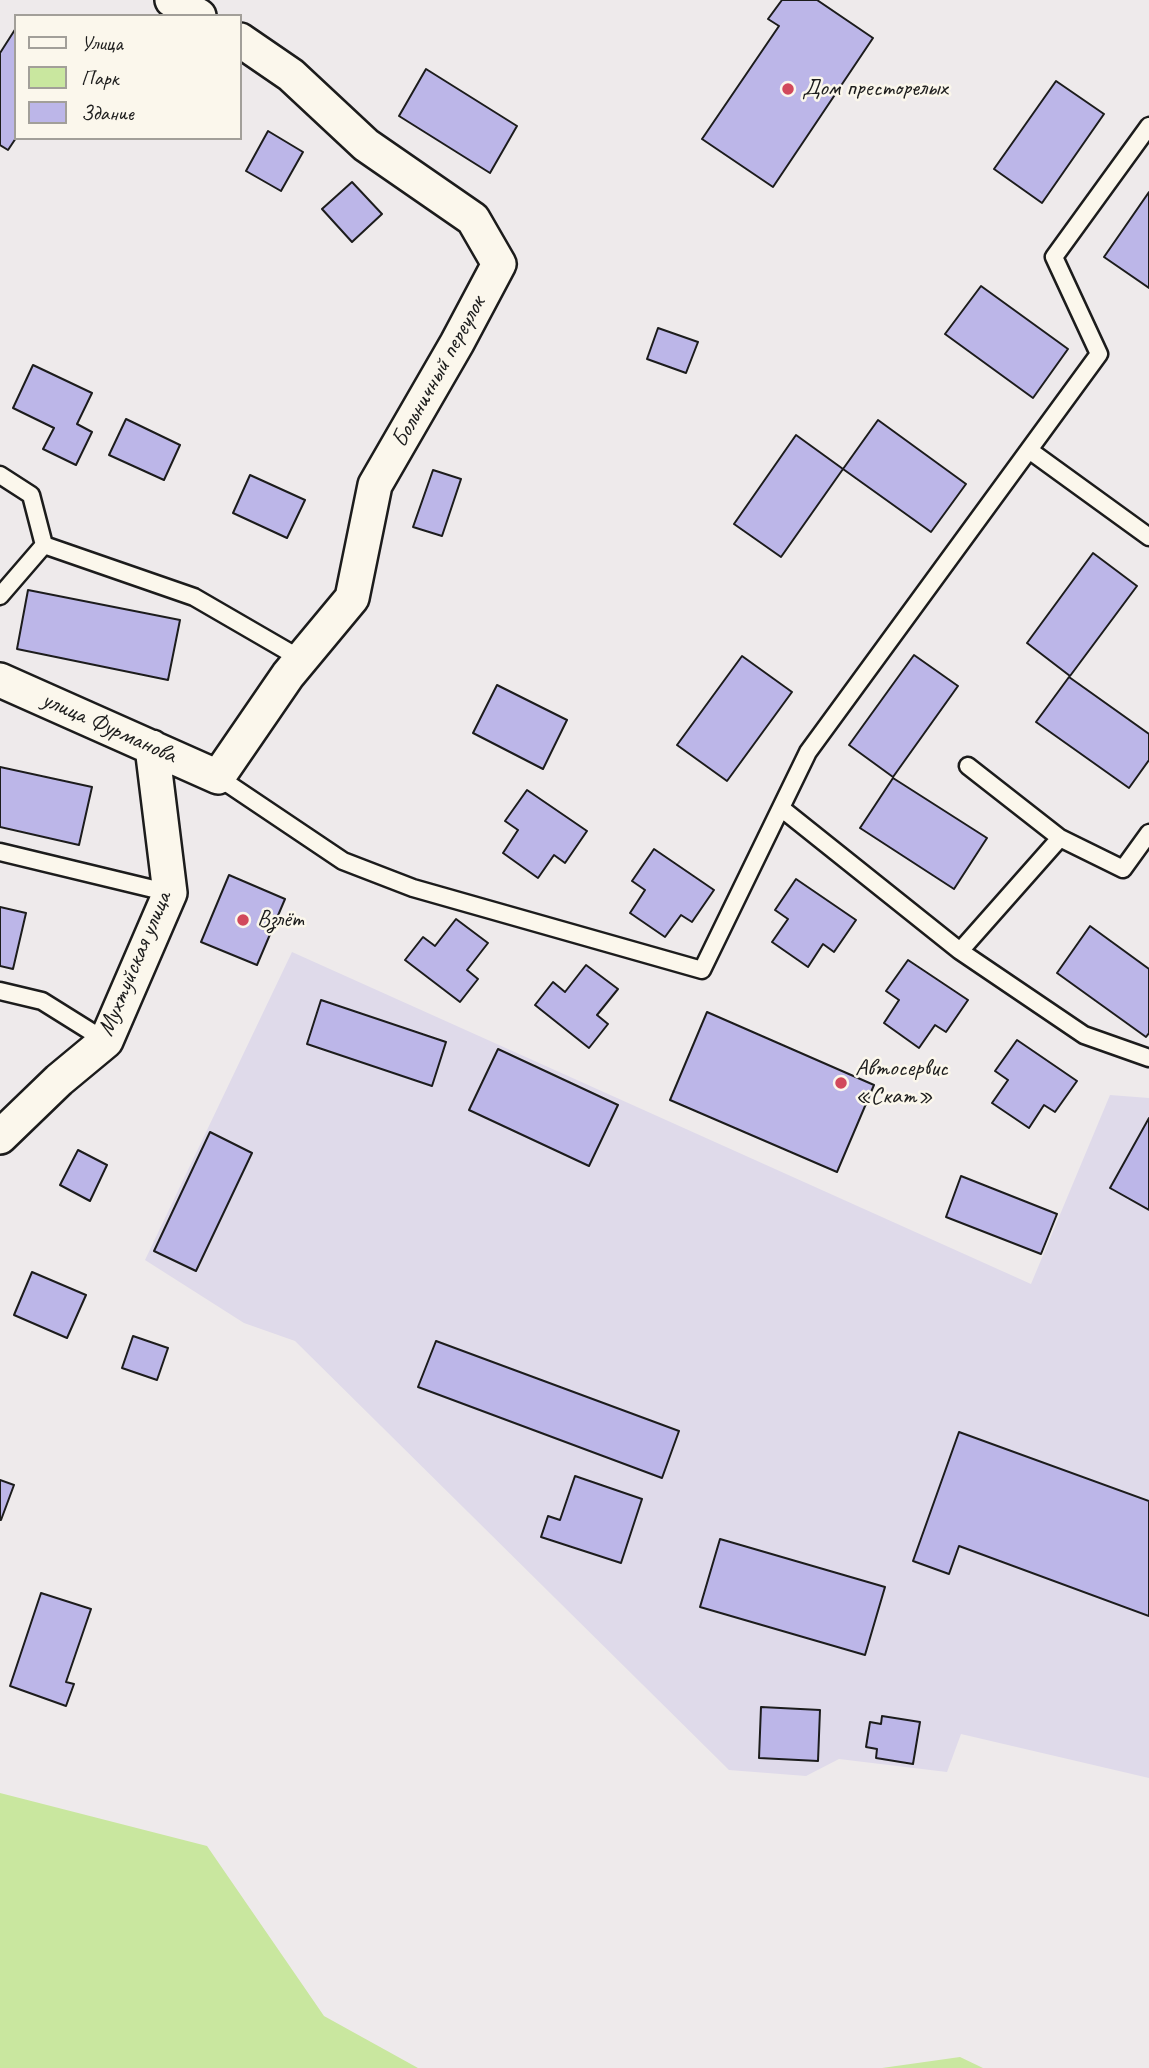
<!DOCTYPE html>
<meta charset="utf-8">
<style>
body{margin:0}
#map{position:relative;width:1149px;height:2068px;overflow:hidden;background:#eeeaeb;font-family:Caveat,sans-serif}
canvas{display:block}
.legend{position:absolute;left:14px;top:14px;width:228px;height:126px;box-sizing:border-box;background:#fbf7ec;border:2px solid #a29f99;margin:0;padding:9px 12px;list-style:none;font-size:21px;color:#1c1c1c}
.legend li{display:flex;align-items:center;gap:14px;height:35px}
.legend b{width:35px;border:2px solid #a29f99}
</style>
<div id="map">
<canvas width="1149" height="2068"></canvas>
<ul class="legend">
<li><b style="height:9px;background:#fbf7ec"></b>Улица</li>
<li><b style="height:19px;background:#c9e79f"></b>Парк</li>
<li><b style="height:19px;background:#bcb6e8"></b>Здание</li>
</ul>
</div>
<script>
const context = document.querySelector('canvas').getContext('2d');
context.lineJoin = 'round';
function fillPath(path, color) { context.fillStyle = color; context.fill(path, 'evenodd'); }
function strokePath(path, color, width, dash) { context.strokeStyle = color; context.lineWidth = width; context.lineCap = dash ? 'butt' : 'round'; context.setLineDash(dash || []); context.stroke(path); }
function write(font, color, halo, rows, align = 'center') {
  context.font = font + ' Caveat,sans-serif'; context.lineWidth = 5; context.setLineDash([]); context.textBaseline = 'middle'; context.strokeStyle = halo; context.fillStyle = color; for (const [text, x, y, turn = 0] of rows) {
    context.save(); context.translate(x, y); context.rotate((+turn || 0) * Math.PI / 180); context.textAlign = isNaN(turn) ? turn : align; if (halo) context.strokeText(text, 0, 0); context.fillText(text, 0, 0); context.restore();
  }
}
const built = new Path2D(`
 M292,952L1031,1284L1110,1095L1149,1098V1778L961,1734L947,1772L839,1759L806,1776L729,1770L295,1341L244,1323L145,1260Z`);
const green = new Path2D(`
 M0,1793L207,1846L324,2016L418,2068H0Z
 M960,2057L983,2068H882Z`);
const building = new Path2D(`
 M782,0H817L873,38L773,187L702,139L779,26L768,19Z
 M16,28V138L8,150L0,145V53Z
 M426,69L517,126L490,173L399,116Z
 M1056,81L1104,114L1042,203L994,169Z
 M268,131L303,152L281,191L246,171Z
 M352,182L382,214L352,242L322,209Z
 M1149,192V288L1104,257Z
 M981,286L1068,349L1033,398L945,334Z
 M658,328L698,342L686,373L647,359Z
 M33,365L92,393L77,424L92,432L76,465L43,449L54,428L13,408Z
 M126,419L180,445L164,480L109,455Z
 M878,420L966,484L931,532L843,469Z
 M796,435L843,469L781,557L734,524Z
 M433,470L461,479L442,536L413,527Z
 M250,475L305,500L287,538L233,513Z
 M1093,553L1137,586L1070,676L1027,643Z
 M28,590L180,620L168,680L17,649Z
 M914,655L958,686L893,777L849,745Z
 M742,656L792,692L727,781L677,745Z
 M1069,677L1149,734V760L1129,788L1036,722Z
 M497,685L567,720L543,769L473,733Z
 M0,767L92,787L79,845L0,827Z
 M893,778L987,838L954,889L860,828Z
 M527,790L587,831L565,863L554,855L538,878L503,853L518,830L505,821Z
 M654,849L714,890L692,922L681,915L665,937L630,913L645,890L632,881Z
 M229,875L285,899L257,965L201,942Z
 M796,879L856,920L834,952L823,944L808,967L772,942L788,919L775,910Z
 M0,907L26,913L13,969L0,966Z
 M456,919L488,943L467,970L478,979L460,1002L405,960L423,937L435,946Z
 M1090,926L1149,969V1033L1146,1037L1057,973Z
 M908,960L968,1000L946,1032L935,1025L919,1048L884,1023L899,1000L886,991Z
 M586,965L618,989L597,1015L608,1024L589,1048L535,1005L553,982L565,992Z
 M321,1000L446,1042L432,1086L307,1044Z
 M707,1012L874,1085L837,1172L670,1100Z
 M1017,1040L1077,1081L1055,1112L1044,1105L1029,1128L992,1103L1008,1080L995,1071Z
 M498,1049L618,1105L589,1166L469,1110Z
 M1149,1118V1210L1110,1188Z
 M210,1132L252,1153L196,1271L154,1251Z
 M78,1150L107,1165L90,1201L60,1185Z
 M961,1176L1057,1214L1041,1254L946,1217Z
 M32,1272L86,1295L67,1338L14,1315Z
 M133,1336L168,1348L157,1380L122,1368Z
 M436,1341L679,1431L662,1478L418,1387Z
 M959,1432L1149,1501V1616L959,1546L949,1574L913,1561Z
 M575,1476L642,1499L621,1563L541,1537L548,1516L560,1520Z
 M0,1480L14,1485L1,1520H0Z
 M720,1539L885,1587L865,1655L700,1607Z
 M41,1593L91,1609L66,1682L74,1684L66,1706L10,1686Z
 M761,1707L820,1710L818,1761L759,1758Z
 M882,1716L920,1722L913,1764L876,1758L877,1749L866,1747L870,1722L881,1724Z`);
const lane = new Path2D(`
 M1029,450L1149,537
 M0,475L31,495L44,545
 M0,596L44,545L194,597L301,659
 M968,766L1060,838
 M218,777L343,861L413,888L702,970L808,752L1099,354L1054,257L1149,126
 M781,808L960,951L1060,838L1123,869L1149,833
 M0,852L170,893
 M960,951L1084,1035L1149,1058
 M0,991L42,1001L106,1041`);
const street = new Path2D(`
 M172,0L199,16
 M0,680L218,777L288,675L352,598L375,485L457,343L499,264L473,219L366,145L291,75L240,40
 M0,1137L59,1080L106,1041L170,893L152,747`);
const markers = [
 [788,89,7,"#d1495b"],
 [243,920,7,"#d1495b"],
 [841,1083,7,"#d1495b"]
];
const poiNames = [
 ["Дом престорелых",802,89],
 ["Взлёт",257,920],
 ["Автосервис",855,1069],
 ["«Скат»",855,1097]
];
const streetNames = [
 ["Больничный переулок",439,372,-61],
 ["улица Фурманова",109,728,24],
 ["Мухтуйская улица",135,964,-67]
];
fillPath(built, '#dfdaea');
fillPath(green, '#c9e79f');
fillPath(building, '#bcb6e8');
strokePath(building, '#1c1c1c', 2);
strokePath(lane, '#1c1c1c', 21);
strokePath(street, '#1c1c1c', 38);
strokePath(lane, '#fbf7ec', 16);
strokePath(street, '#fbf7ec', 33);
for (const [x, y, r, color] of markers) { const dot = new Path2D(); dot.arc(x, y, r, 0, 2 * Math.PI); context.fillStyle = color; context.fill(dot); strokePath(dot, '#fbf7ec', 2.5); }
write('24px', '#1c1c1c', '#fbf7ec', poiNames, 'left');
write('24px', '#1c1c1c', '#fbf7ec', streetNames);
</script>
